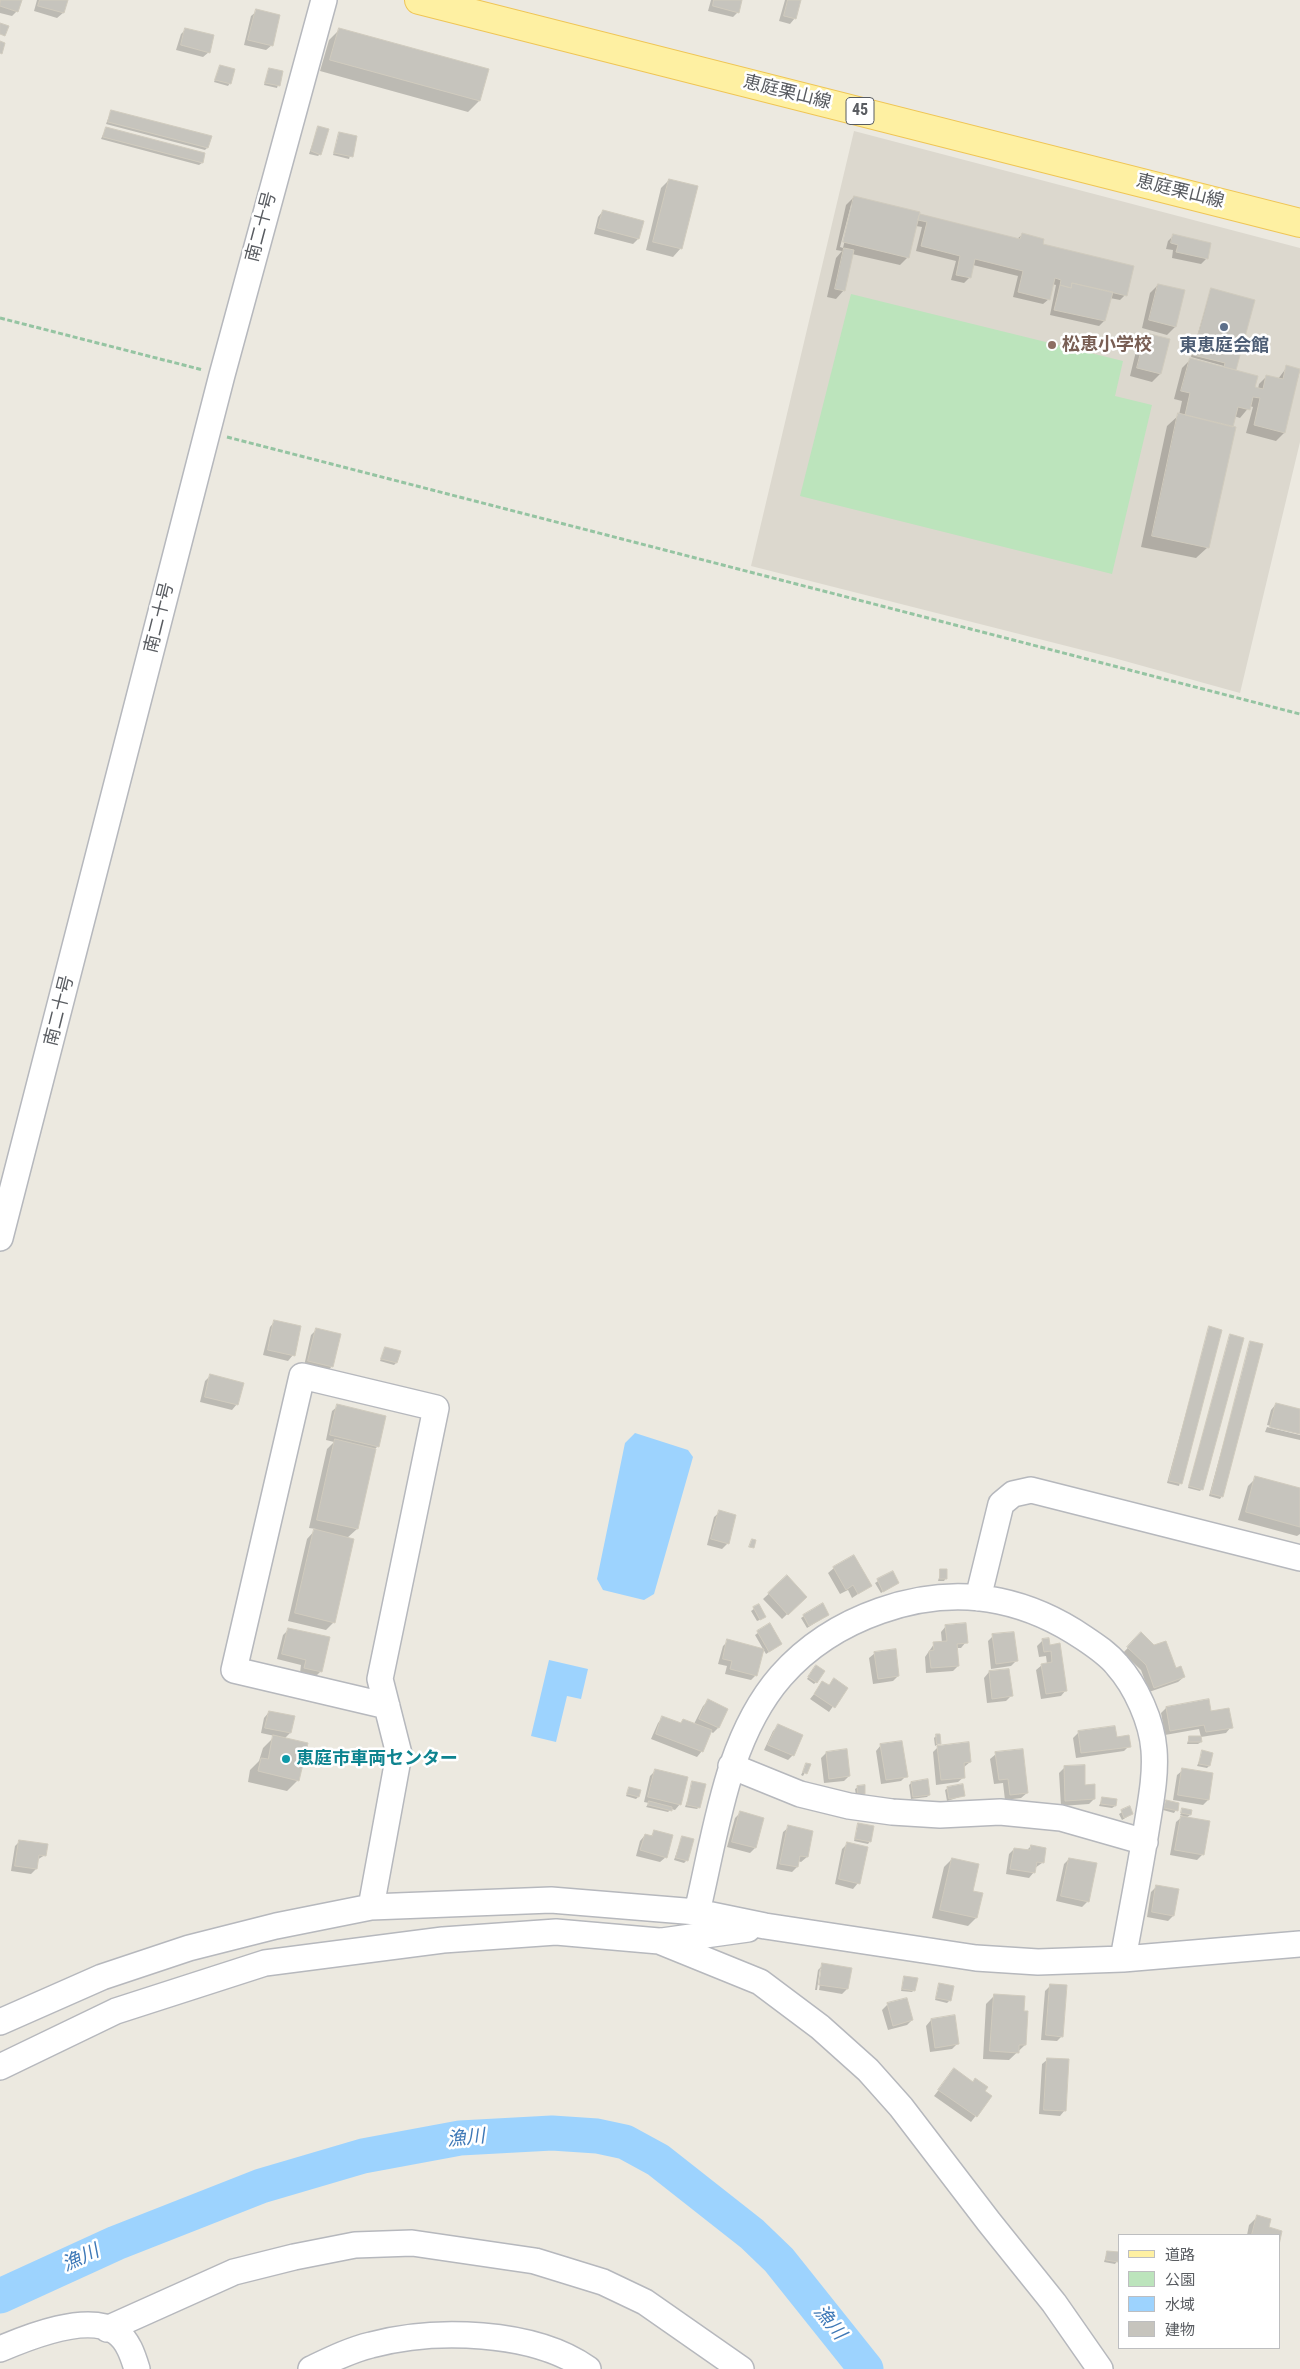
<!DOCTYPE html>
<meta charset="utf-8">
<style>
body{margin:0}
#map{position:relative;width:1300px;height:2369px;overflow:hidden;background:#ece9e0;font-family:"Roboto Condensed","Noto Sans JP",sans-serif}
canvas{display:block}
.legend{position:absolute;left:1118px;top:2234px;width:162px;height:115px;box-sizing:border-box;background:#fff;border:1px solid #bdbec0;margin:0;padding:6px 9px;list-style:none;font-size:15px;color:#595c61}
.legend li{display:flex;align-items:center;gap:10px;height:25px}
.legend b{width:25px;border:1px solid #bdbec0}
</style>
<div id="map">
<canvas width="1300" height="2369"></canvas>
<ul class="legend">
<li><b style="height:6px;background:#fef0a2"></b>道路</li>
<li><b style="height:14px;background:#bce4bc"></b>公園</li>
<li><b style="height:14px;background:#9dd3fe"></b>水域</li>
<li><b style="height:14px;background:#c6c4bd"></b>建物</li>
</ul>
</div>
<script>
const context = document.querySelector('canvas').getContext('2d');
context.lineJoin = 'round';
function fillPath(path, color) { context.fillStyle = color; context.fill(path, 'evenodd'); }
function strokePath(path, color, width, dash) { context.strokeStyle = color; context.lineWidth = width; context.lineCap = dash ? 'butt' : 'round'; context.setLineDash(dash || []); context.stroke(path); }
function write(font, color, halo, rows, align = 'center') {
  context.font = font + ' "Roboto Condensed","Noto Sans JP",sans-serif'; context.lineWidth = 5; context.setLineDash([]); context.textBaseline = 'middle'; context.strokeStyle = halo; context.fillStyle = color; for (const [text, x, y, turn = 0] of rows) {
    context.save(); context.translate(x, y); context.rotate((+turn || 0) * Math.PI / 180); context.textAlign = isNaN(turn) ? turn : align; if (halo) context.strokeText(text, 0, 0); context.fillText(text, 0, 0); context.restore();
  }
}
const education = new Path2D(`
 M854,131L1300,248V442L1240,693L1114,658L751,566Z`);
const green = new Path2D(`
 M851,294L1123,361L1115,396L1152,405L1112,574L800,496Z`);
const water = new Path2D(`
 M635,1433L688,1450L693,1457L654,1594L644,1600L603,1590L597,1579L625,1443Z
 M549,1660L588,1669L581,1699L567,1696L556,1742L531,1736Z`);
const shadow = new Path2D(`
 M0,0H20L17,11L12,16L0,13Z
 M37,0H66L63,13L57,18L34,11Z
 M711,0H741L738,12L733,17L708,11Z
 M785,0H800L795,18L790,24L779,21Z
 M257,11L272,45L266,50L244,45L251,16Z
 M186,29L209,52L203,57L176,50L181,34Z
 M340,29L479,101L468,112L320,71L329,40Z
 M220,66L230,83L228,86L214,82Z
 M269,69L282,72L277,88L264,85Z
 M111,111L207,148L205,150L106,124Z
 M318,127L320,154L318,156L309,154Z
 M106,128L202,163L199,165L101,139Z
 M340,133L356,137L349,159L333,155Z
 M669,180L681,248L673,257L646,250L661,188Z
 M854,197L1017,239L1022,235L1125,295L1120,300L1110,298L1104,321L1099,326L1050,315L1056,285L1052,284L1049,299L1043,304L1013,297L1018,276L973,265L970,277L964,283L951,280L956,261L916,251L922,227L916,226L908,257L900,265L852,254L844,290L836,299L827,297L836,258L842,251L836,250L846,205ZM851,205H853L843,248L840,247Z
 M603,211L638,239L633,244L594,234L598,217Z
 M1173,236L1206,259L1201,264L1172,258L1173,250L1166,249L1168,241Z
 M1158,285L1175,327L1167,335L1142,328L1150,293Z
 M1211,289L1254,301L1235,371L1253,388L1258,389L1259,384L1267,376L1278,379L1287,367L1300,370L1284,433L1276,441L1246,433L1253,407L1250,406L1240,418L1234,416L1208,547L1196,558L1141,547L1167,426L1179,415L1182,401L1174,399L1182,368L1190,360L1223,368L1224,366L1191,357Z
 M1146,334L1160,374L1152,382L1130,376L1138,343Z
 M275,1321L293,1355L288,1361L263,1355L270,1327Z
 M1209,1328L1221,1331L1179,1486L1167,1483Z
 M316,1330L332,1366L327,1372L304,1366L311,1335Z
 M1230,1336L1202,1489L1200,1491L1188,1488Z
 M1251,1342L1222,1496L1220,1499L1209,1496Z
 M385,1348L396,1363L394,1365L380,1361Z
 M210,1376L237,1404L232,1410L200,1402L205,1381Z
 M1276,1404L1300,1410V1433L1267,1425L1271,1410Z
 M338,1406L378,1446L375,1449L357,1529L347,1538L334,1622L326,1630L288,1621L307,1539L316,1529L309,1528L327,1449L334,1442L326,1440L332,1411Z
 M1267,1427L1300,1435V1440L1265,1432Z
 M1256,1478L1300,1490V1534L1297,1536L1238,1520L1248,1486Z
 M720,1512L728,1543L722,1549L707,1545L714,1517Z
 M834,1568L870,1586L852,1598L848,1590L840,1594L828,1573Z
 M941,1571L946,1578L944,1581H938Z
 M892,1572L898,1583L881,1593L875,1583Z
 M787,1577L805,1597L782,1619L763,1599Z
 M758,1606L762,1619L757,1621L751,1611Z
 M828,1615L807,1628L801,1618L804,1616Z
 M769,1625L781,1644L766,1654L755,1635Z
 M946,1626L966,1642L961,1648H956L958,1666L953,1671L926,1673L925,1657L934,1644L942,1643L941,1632Z
 M288,1630L321,1671L316,1676L300,1673L301,1665L277,1659L283,1635Z
 M1141,1634L1184,1677L1178,1682L1149,1692L1141,1670L1123,1653Z
 M993,1636L1016,1661L1011,1666L991,1669L988,1641Z
 M1043,1640L1049,1646L1066,1690L1061,1696L1041,1699L1036,1670L1042,1665L1047,1664L1046,1656L1039,1657L1037,1646Z
 M728,1641L756,1675L751,1680L725,1674L727,1666L718,1664L723,1646Z
 M875,1653L898,1676L893,1681L873,1684L869,1658Z
 M814,1668L816,1682L814,1684L807,1679Z
 M989,1672L1011,1696L1006,1701L987,1703L984,1678Z
 M823,1683L828,1686L846,1688L829,1712L810,1699Z
 M708,1701L727,1710L718,1728L713,1733L710,1731L702,1751L697,1757L651,1739L658,1723L663,1717L680,1724L684,1720L694,1724L703,1706Z
 M1166,1708L1210,1712L1231,1727L1226,1733L1201,1737L1199,1729L1165,1735L1161,1713Z
 M269,1712L293,1717L290,1733L284,1739L298,1780L287,1791L248,1782L250,1770L259,1761L263,1748L275,1736L261,1733L264,1718Z
 M778,1726L793,1755L788,1760L764,1750L773,1731Z
 M1079,1732L1115,1738L1129,1746L1124,1751L1076,1758L1073,1738Z
 M936,1736L940,1743L935,1746L934,1738Z
 M1189,1737L1201,1742L1198,1744H1187Z
 M881,1745L906,1776L901,1781L881,1784L876,1751Z
 M938,1747L970,1762L963,1768L964,1777L958,1782L936,1785L933,1752Z
 M1203,1752L1209,1766L1207,1768L1197,1766Z
 M826,1753L849,1776L844,1781L824,1783L821,1758Z
 M996,1754L1027,1793L1021,1798L1005,1800L1003,1783L994,1784L990,1759Z
 M807,1764L809,1765L803,1776L801,1775Z
 M1064,1768L1084,1786L1094,1799L1089,1804L1061,1806L1059,1773Z
 M1183,1770L1208,1800L1203,1805L1173,1800L1177,1775Z
 M655,1771L680,1804L675,1810L671,1809L668,1812L646,1807L649,1803L644,1802L650,1776Z
 M693,1783L699,1807L697,1809L685,1807Z
 M911,1783L929,1795L927,1797L911,1799L909,1785Z
 M858,1787L864,1794L862,1796H856L855,1789Z
 M629,1788L638,1797L636,1799L626,1796Z
 M948,1788L963,1796L947,1801L945,1790Z
 M1102,1799L1115,1806L1112,1808L1099,1806Z
 M1166,1802L1176,1810L1174,1813L1163,1810Z
 M1129,1808L1132,1814L1122,1820L1119,1814Z
 M1183,1810L1190,1815L1186,1818L1209,1822L1202,1855L1197,1860L1170,1855L1176,1822L1183,1816L1180,1815Z
 M740,1813L763,1818L755,1848L750,1853L727,1847L735,1818Z
 M859,1824L870,1841L868,1844L854,1841Z
 M789,1827L807,1857L801,1862L798,1861L797,1867L792,1872L776,1869L783,1832Z
 M654,1832L666,1857L660,1862L636,1856L640,1841L645,1835L650,1837Z
 M682,1837L687,1860L684,1863L674,1860Z
 M20,1841L45,1855L37,1860L36,1869L31,1874L11,1871L15,1846Z
 M848,1843L858,1883L853,1889L835,1884L842,1849Z
 M1031,1846L1045,1849L1042,1863L1035,1868L1034,1872L1029,1878L1006,1874L1009,1854L1014,1849L1026,1851Z
 M952,1859L971,1891L976,1918L968,1926L932,1918L944,1867Z
 M1069,1859L1088,1901L1082,1907L1056,1901L1064,1864Z
 M1156,1887L1173,1916L1168,1921L1147,1917L1151,1892Z
 M823,1965L850,1969L847,1989L842,1994L819,1990L823,1969H820L817,1990H815L818,1970Z
 M905,1977L914,1990L912,1992L901,1991Z
 M940,1985L950,2000L947,2003L935,2000Z
 M1051,1985L1062,2036L1057,2041L1041,2040L1045,1991Z
 M994,1996L1023,2012L1025,2045L1009,2060L983,2059L986,2004Z
 M906,1999L912,2020L907,2025L888,2030L882,2010L887,2005Z
 M931,2020L958,2043L952,2049L930,2052L926,2026Z
 M1048,2059L1065,2110L1060,2116L1039,2114L1042,2064Z
 M954,2070L991,2096L971,2122L934,2096Z
 M1258,2216L1267,2228L1281,2232L1279,2240V2235H1247L1249,2225Z
 M1107,2252L1117,2261L1115,2264L1104,2262Z`);
const river = new Path2D(`
 M0,2296L116,2243L261,2186L363,2156L460,2138L552,2133L597,2136L625,2142L658,2160L752,2234L779,2260L866,2369`);
const building = new Path2D(`
 M1,0H22L18,12L0,6Z
 M40,0H68L64,13L38,6Z
 M714,0H742L739,13L713,6Z
 M788,0H801L796,19L784,16Z
 M256,9L280,15L273,46L248,40Z
 M0,23L9,26L5,36L0,34Z
 M185,28L214,35L210,53L181,45Z
 M339,28L489,69L480,101L330,60Z
 M0,41L5,43L2,54L0,53Z
 M220,65L235,69L231,84L215,80Z
 M269,68L283,71L280,86L265,83Z
 M111,110L212,136L208,148L108,122Z
 M318,126L329,129L321,155L311,151Z
 M106,127L205,153L203,163L103,137Z
 M339,132L357,136L353,157L334,153Z
 M669,179L698,186L682,249L653,242Z
 M854,196L920,212L909,258L843,242Z
 M603,210L644,221L639,239L598,228Z
 M920,214L1020,239L1022,233L1044,239L1043,244L1134,266L1127,296L1072,283L1071,288L1060,285L1061,280L1055,278L1050,300L1018,292L1023,271L975,259L971,278L956,275L960,256L921,246L927,222L918,220Z
 M1173,234L1211,243L1208,259L1176,252L1178,245L1171,243Z
 M844,248L854,250L845,291L835,289Z
 M1072,283L1113,292L1105,321L1054,310L1060,285L1071,288Z
 M1158,284L1185,290L1176,327L1149,320Z
 M1211,288L1255,300L1236,370L1224,367L1225,363L1193,355Z
 M1146,333L1170,339L1161,374L1137,368Z
 M1190,358L1258,376L1255,387L1263,389L1266,375L1283,379L1286,365L1300,369L1285,433L1254,425L1260,398L1253,397L1250,410L1238,407L1233,427L1185,415L1190,393L1181,391Z
 M1178,413L1236,427L1209,548L1152,536Z
 M274,1320L301,1326L295,1356L268,1350Z
 M1209,1326L1222,1330L1182,1484L1169,1481Z
 M316,1328L341,1334L333,1367L308,1361Z
 M1230,1334L1244,1338L1203,1490L1189,1486Z
 M1250,1341L1263,1344L1223,1497L1211,1494Z
 M385,1347L401,1351L397,1363L381,1359Z
 M210,1374L244,1383L238,1405L205,1397Z
 M1276,1403L1300,1409V1434L1270,1427Z
 M337,1404L386,1416L379,1447L330,1435Z
 M335,1439L376,1449L358,1529L317,1520Z
 M1255,1476L1300,1488V1527L1246,1512Z
 M719,1510L736,1515L729,1544L711,1539Z
 M314,1529L354,1539L335,1623L295,1613Z
 M752,1539L756,1540L754,1548L749,1547Z
 M854,1555L872,1586L858,1594L853,1585L846,1590L833,1567Z
 M940,1569H947V1579H940Z
 M893,1571L899,1583L883,1592L877,1579Z
 M787,1575L807,1597L788,1615L768,1593Z
 M823,1603L829,1615L809,1626L803,1615Z
 M759,1604L766,1617L760,1620L753,1607Z
 M770,1623L782,1644L769,1652L757,1631Z
 M966,1623L968,1643L957,1644L959,1666L931,1668L929,1651L934,1650L933,1642L947,1641L945,1625Z
 M288,1628L330,1637L322,1672L304,1668L306,1660L282,1654Z
 M1014,1632L1018,1661L996,1664L992,1634Z
 M1141,1632L1154,1645L1166,1641L1176,1668L1181,1666L1185,1677L1154,1688L1146,1665L1127,1647Z
 M1049,1638L1050,1645L1060,1643L1067,1691L1046,1694L1041,1664L1052,1662L1051,1651L1044,1652L1042,1639Z
 M727,1639L764,1649L757,1676L730,1669L732,1661L723,1659Z
 M896,1649L899,1676L878,1679L874,1652Z
 M816,1665L825,1671L817,1683L808,1677Z
 M1009,1669L1013,1696L992,1699L989,1671Z
 M834,1678L848,1688L835,1708L814,1694L822,1681L829,1685Z
 M708,1699L728,1709L719,1728L699,1719Z
 M1209,1699L1211,1711L1229,1708L1233,1728L1206,1732L1204,1725L1170,1731L1166,1707Z
 M269,1711L295,1716L291,1733L265,1728Z
 M662,1716L681,1723L683,1719L712,1730L703,1752L656,1734Z
 M778,1724L803,1735L794,1756L768,1745Z
 M1115,1726L1117,1737L1129,1735L1131,1747L1081,1753L1078,1731Z
 M936,1734H940L941,1744H937Z
 M273,1735L308,1743L299,1781L258,1771L261,1758L268,1759Z
 M1189,1736H1201L1202,1742H1189Z
 M902,1741L908,1777L886,1780L880,1744Z
 M969,1742L971,1762L964,1763L965,1778L941,1780L937,1746Z
 M847,1749L850,1776L829,1779L826,1752Z
 M1023,1749L1028,1793L1010,1795L1008,1779L999,1780L995,1752Z
 M1202,1750L1213,1753L1210,1766L1199,1764Z
 M806,1763L811,1764L807,1774L803,1772Z
 M1085,1765V1785L1095,1784V1799L1065,1801L1064,1766Z
 M1182,1768L1213,1773L1209,1800L1178,1795Z
 M655,1769L688,1777L681,1805L648,1797Z
 M928,1779L930,1795L913,1797L911,1782Z
 M692,1781L706,1784L700,1808L687,1805Z
 M963,1784L965,1796L949,1799L947,1787Z
 M865,1785V1794L858,1795L857,1786Z
 M629,1787L641,1790L639,1797L627,1794Z
 M1102,1797L1117,1799L1116,1806L1101,1804Z
 M1166,1800L1179,1803L1178,1811L1164,1808Z
 M649,1801L672,1807V1811L648,1805Z
 M1130,1806L1133,1814L1124,1818L1121,1810Z
 M1182,1808L1192,1810L1191,1815L1181,1813Z
 M740,1811L764,1818L756,1848L732,1842Z
 M1181,1816L1210,1821L1204,1855L1175,1850Z
 M858,1823L874,1826L871,1842L855,1839Z
 M788,1825L813,1831L808,1857L800,1856L798,1867L780,1864Z
 M654,1830L673,1835L667,1858L640,1850L645,1834L652,1836Z
 M682,1836L694,1839L688,1861L676,1858Z
 M19,1840L48,1844L46,1856L39,1855L37,1869L15,1866Z
 M847,1842L868,1847L860,1884L839,1879Z
 M1031,1845L1046,1848L1044,1863L1037,1862L1035,1873L1010,1869L1014,1848L1030,1850Z
 M952,1858L979,1864L973,1891L983,1893L977,1918L940,1910Z
 M1069,1858L1097,1863L1089,1902L1061,1896Z
 M1156,1885L1179,1889L1174,1916L1152,1912Z
 M822,1963L852,1968L848,1989L819,1985Z
 M904,1976L918,1978L915,1991L902,1989Z
 M939,1983L954,1986L951,2001L936,1998Z
 M1050,1984L1067,1985L1063,2037L1046,2035Z
 M994,1994L1025,1996L1024,2011H1028L1026,2045H1019V2053L990,2051Z
 M907,1998L913,2020L893,2026L887,2003Z
 M955,2015L959,2044L935,2048L931,2019Z
 M1047,2058L1069,2059L1066,2111L1044,2110Z
 M954,2068L973,2082L975,2078L988,2087L985,2091L992,2096L977,2117L938,2090Z
 M1257,2215L1271,2219L1269,2227L1282,2231L1279,2245V2235H1252Z
 M1107,2251L1119,2252L1118,2262L1106,2260Z`);
const path = new Path2D(`
 M0,318L203,370
 M227,437L1300,714`);
const minor = new Path2D(`
 M0,1238L222,375L324,0
 M978,1598L1001,1504L1013,1494L1031,1490L1300,1558
 M731,1766L800,1794L849,1806L892,1812L940,1815L1000,1812L1061,1818L1145,1842
 M371,1907L399,1754L380,1679L436,1408L302,1376L234,1670L387,1706
 M697,1912C716,1833 726,1739 781,1676C832,1618 922,1585 999,1601C1028,1607 1059,1621 1084,1638C1096,1646 1108,1654 1117,1665C1136,1686 1152,1722 1154,1750C1156,1775 1151,1800 1147,1825C1140,1870 1131,1914 1123,1959
 M662,1941L748,1929
 M0,2022L102,1977L189,1948L276,1926L371,1907L551,1900L697,1912L765,1926L976,1958L1038,1962L1123,1959L1300,1944
 M0,2067L116,2011L265,1963L443,1940L556,1932L659,1941L760,1982L820,2027L868,2070L901,2107L989,2222L1054,2303L1100,2369
 M107,2329L234,2272L294,2257L355,2245L412,2243L535,2261L603,2282L645,2302L741,2369
 M0,2349C28,2337 88,2313 116,2332C128,2340 133,2356 137,2369
 M311,2369C330,2360 350,2350 371,2345C434,2328 533,2330 588,2369`);
const major = new Path2D(`
 M419,0L1300,223`);
const markers = [
 [1224,327,5,"#5c6f8a"],
 [1052,345,5,"#8d6e63"],
 [286,1759,5,"#0f9aa8"]
];
const shields = [
 [860,111,28]
];
const shieldNames = [
 ["45",860,111]
];
const streetNames = [
 ["恵庭栗山線",787,93,14],
 ["恵庭栗山線",1180,192,14],
 ["南二十号",262,227,-75],
 ["南二十号",160,618,-76],
 ["南二十号",60,1011,-76]
];
const educationNames = [
 ["松恵小学校",1062,345]
];
const serviceNames = [
 ["東恵庭会館",1224,346]
];
const cultureNames = [
 ["恵庭市車両センター",296,1759]
];
const waterNames = [
 ["漁川",466,2139,-6],
 ["漁川",81,2259,-25],
 ["漁川",829,2323,51]
];
fillPath(education, '#dcd8ce');
fillPath(green, '#bce4bc');
fillPath(water, '#9dd3fe');
fillPath(shadow, '#0003');
strokePath(river, '#9dd3fe', 35);
fillPath(building, '#c6c4bd');
strokePath(building, '#d0cbbe', 1);
strokePath(minor, '#b6b8bd', 28);
strokePath(major, '#efc555', 30);
strokePath(path, '#95c4a2', 3, [5, 2.5]);
strokePath(minor, '#fff', 25);
strokePath(major, '#fef0a2', 28);
for (const [x, y, r, color] of markers) { const dot = new Path2D(); dot.arc(x, y, r, 0, 2 * Math.PI); context.fillStyle = color; context.fill(dot); strokePath(dot, '#fff', 2); }
for (const [x, y, w] of shields) { const box = new Path2D(); box.roundRect(x - w / 2, y - 13.5, w, 27, 4); context.fillStyle = '#fff'; context.fill(box); strokePath(box, '#595c61', 1); }
write('bold 16px', '#595c61', null, shieldNames);
write('18px', '#595c61', '#fff', streetNames);
write('bold 18px', '#785e54', '#fff', educationNames, 'left');
write('bold 18px', '#4e5e75', '#fff', serviceNames);
write('bold 18px', '#0d838f', '#fff', cultureNames, 'left');
write('italic 19px', '#3f79b7', '#fff', waterNames);
</script>
